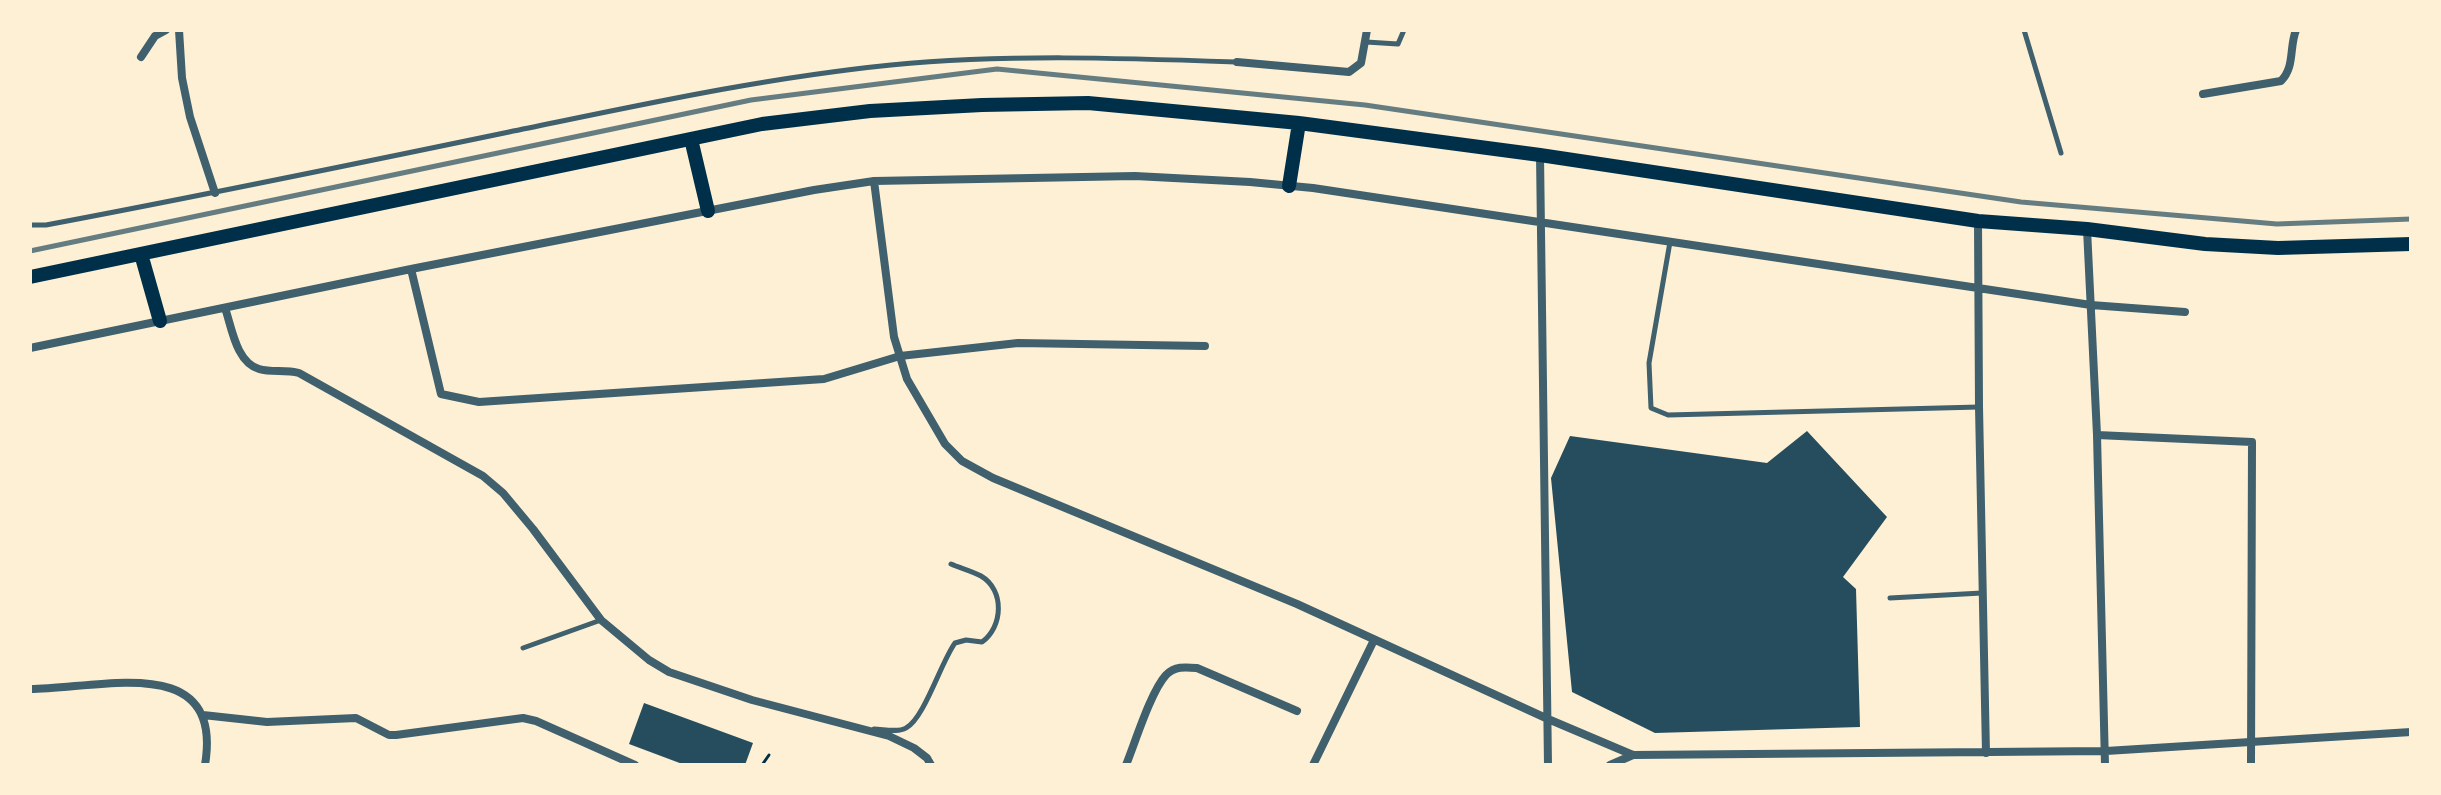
<!DOCTYPE html>
<style>
body{margin:0}
#map{position:relative;width:2441px;height:795px;overflow:hidden;background:#fdf0d5;font-family:"Noto Serif",serif}
canvas{display:block}
.frame{position:absolute;inset:0;border:32px solid #fdf0d5;pointer-events:none}
</style>
<div id="map">
<canvas width="2441" height="795"></canvas>
<div class="frame"></div>
</div>
<script>
const context = document.querySelector('canvas').getContext('2d');
context.lineJoin = 'round';
function fillPath(path, color) { context.fillStyle = color; context.fill(path, 'evenodd'); }
function strokePath(path, color, width, dash) { context.strokeStyle = color; context.lineWidth = width; context.lineCap = dash ? 'butt' : 'round'; context.setLineDash(dash || []); context.stroke(path); }
const building = new Path2D(`
 M1807,431L1887,517L1843,577L1856,589L1860,727L1655,733L1572,692L1551,478L1570,436L1767,463Z
 M644,703L753,743L745,765H685L629,744Z`);
const path = new Path2D(`
 M762,765L769,755`);
const service = new Path2D(`
 M2024,30L2061,153
 M1366,42L1398,44L1404,30
 M30,225H46C201,196 355,164 509,132C636,106 762,78 891,65C1006,54 1121,58 1236,62
 M1670,242L1649,363L1651,408L1668,415L1979,407
 M1890,598L1982,593
 M523,648L601,620
 M874,729C883,729 898,733 906,728C924,719 941,662 955,643L966,640L982,642C1003,627 1005,590 981,576C972,571 960,568 951,564`);
const minor = new Path2D(`
 M179,30L182,78L190,117L215,193
 M141,57L155,36L166,30
 M1237,62L1349,72L1361,63L1367,30
 M2203,94L2281,81C2295,67 2289,48 2296,30
 M1540,155L1548,765
 M874,181L894,337L907,379L945,444L962,461L993,478L1297,604L1548,719L1633,755L2106,751L2411,732
 M1978,221L1979,407L1986,753
 M2087,229L2097,435L2105,765
 M411,269L441,394L479,402L824,379L900,356L1018,343L1205,346
 M225,308C232,328 236,362 259,369C272,373 285,369 299,373L483,476L503,493L533,529L601,620L649,660L669,672L752,700L889,736L914,748L927,758L931,765
 M30,348L411,269L814,190L874,181L1135,176L1250,182L1313,188L2091,305L2185,312
 M2097,435L2252,442L2251,765
 M30,689C99,689 224,650 205,765
 M203,715L267,722L356,718L389,735H396L523,718L536,721L635,765
 M1126,765C1135,743 1151,691 1166,675C1175,666 1185,667 1197,668L1297,711
 M1313,765L1374,640
 M1610,765L1633,755`);
const secondary = new Path2D(`
 M691,139L708,211
 M1289,186L1299,123
 M141,254L160,321
 M30,277L762,124L870,111L982,105L1088,103L1299,123L1540,155L1978,221L2087,229L2205,244L2278,248L2411,244`);
const rail = new Path2D(`
 M30,251L751,100L997,69L1365,105L2021,202L2277,224L2411,219`);
fillPath(building, '#264d5e');
strokePath(path, '#003049', 3);
strokePath(service, '#3f606c', 5);
strokePath(minor, '#3f606c', 8);
strokePath(secondary, '#003049', 14);
strokePath(rail, '#657d81', 5);
</script>
